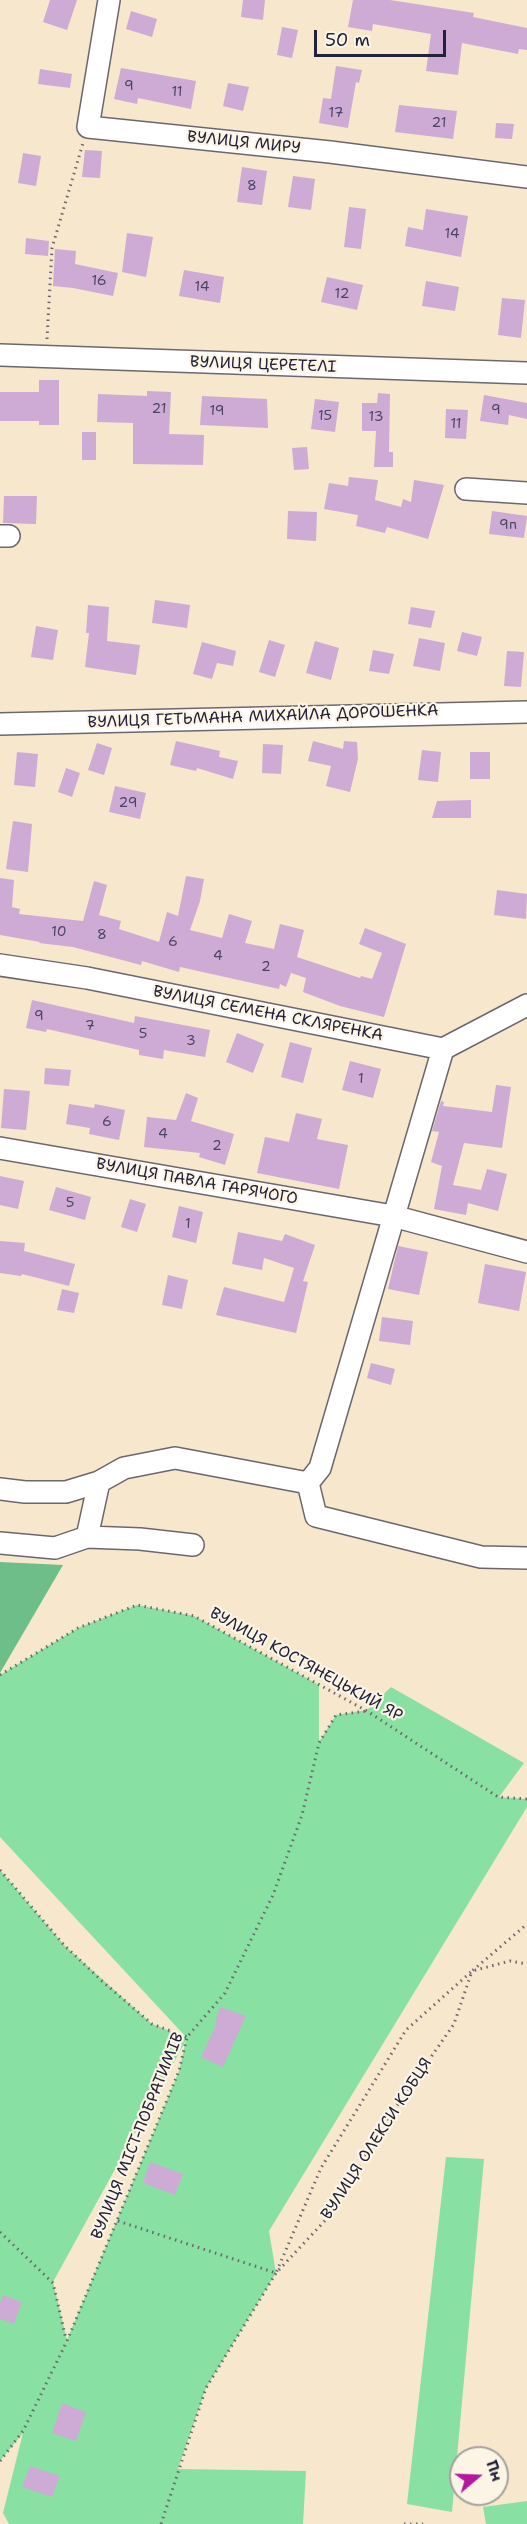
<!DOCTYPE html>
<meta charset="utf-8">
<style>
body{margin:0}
#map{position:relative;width:527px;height:2524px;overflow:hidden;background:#f6e7cd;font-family:"Shantell Sans",sans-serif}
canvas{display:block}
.north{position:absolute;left:449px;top:2446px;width:60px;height:60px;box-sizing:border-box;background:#fcf5e5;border:2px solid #a5a1a1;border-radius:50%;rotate:71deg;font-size:16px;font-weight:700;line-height:24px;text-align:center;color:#22223b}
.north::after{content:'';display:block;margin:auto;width:21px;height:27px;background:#b5179e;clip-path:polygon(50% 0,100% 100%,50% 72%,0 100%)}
.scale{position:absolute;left:314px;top:30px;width:132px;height:27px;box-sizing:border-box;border:3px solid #22223b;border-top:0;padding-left:8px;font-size:18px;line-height:21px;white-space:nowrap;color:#22223b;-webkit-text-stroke:4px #fcf5e5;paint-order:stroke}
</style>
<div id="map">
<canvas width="527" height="2524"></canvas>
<div class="north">Пн</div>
<div class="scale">50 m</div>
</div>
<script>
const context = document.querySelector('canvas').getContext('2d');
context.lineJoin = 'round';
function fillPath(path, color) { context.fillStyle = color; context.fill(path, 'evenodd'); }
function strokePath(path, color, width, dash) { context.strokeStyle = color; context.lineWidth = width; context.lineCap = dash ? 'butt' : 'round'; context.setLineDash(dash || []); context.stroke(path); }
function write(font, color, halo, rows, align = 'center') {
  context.font = font + ' "Shantell Sans",sans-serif'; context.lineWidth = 4.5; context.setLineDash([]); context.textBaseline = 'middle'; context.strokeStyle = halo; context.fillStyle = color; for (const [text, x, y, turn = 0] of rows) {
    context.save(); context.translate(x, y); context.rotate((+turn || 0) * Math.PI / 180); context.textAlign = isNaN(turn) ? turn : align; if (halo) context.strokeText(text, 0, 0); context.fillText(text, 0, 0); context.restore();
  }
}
const green = new Path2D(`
 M137,1605L194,1616L319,1685V1742L336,1715L367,1710L391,1687L524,1763L499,1797L527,1799V1807L269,2231L276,2273L206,2388L178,2469L306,2471L303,2524H9L3,2513L23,2433L0,2461V1870L64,1945L152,2024L186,2037L0,1837V1675L78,1628ZM186,2040L179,2071L67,2340L53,2282Z
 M446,2157L484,2159L452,2512L407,2504Z
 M527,2501V2524H486L483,2507Z`);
const forest = new Path2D(`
 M0,1562L63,1565L0,1673Z`);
const building = new Path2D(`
 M50,0H77L67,30L43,22Z
 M243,0H265L263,20L241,17Z
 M353,0H390L474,13L473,17L527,28V50L519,49L518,54L462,43L458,75L426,71L431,34L373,24L372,31L348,27Z
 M131,11L157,19L152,37L126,29Z
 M282,27L298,30L292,58L277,55Z
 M336,66L362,70L359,83L356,82L348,128L319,123L323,98L331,99Z
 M121,68L196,81L191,109L138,98L137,104L114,99Z
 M40,69L72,74L70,88L38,84Z
 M228,83L249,87L243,111L223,106Z
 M399,105L457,111L453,139L395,132Z
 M496,123L514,124L512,139L495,138Z
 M85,150L102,151L100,178L82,177Z
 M23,153L41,156L36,186L18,183Z
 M242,167L267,171L262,205L237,202Z
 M293,176L315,179L311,210L288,207Z
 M349,207L366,209L361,249L344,247Z
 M426,209L468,216L461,257L405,246L408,227L423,230Z
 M127,233L153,237L146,277L122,272Z
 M26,238L49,241L48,256L25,254Z
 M55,249L76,251L75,264L118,273L113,296L73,288L53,286Z
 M184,270L224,277L220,303L179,296Z
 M327,277L363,285L357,310L321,302Z
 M426,281L459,287L455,311L422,306Z
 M502,298L525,300L521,338L498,335Z
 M39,380H59V425H39V421H0V392H39Z
 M147,391L171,392L169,434L204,435L203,465L133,464V423L97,422L98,394L147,396Z
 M378,393L390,394L389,452H393V467H374L376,431H362V403H377Z
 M484,395L527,403V419L509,415L508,425L480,421Z
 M202,396L267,399L268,428L200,425Z
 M315,399L339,402L335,432L311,429Z
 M446,409L468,410L466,439L445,438Z
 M82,432H96V460H82Z
 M307,447L309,469L294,470L292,448Z
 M349,477L378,480L375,500L401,507L403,499L411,502L414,480L444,485L428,539L387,527L385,533L356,526L358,515L324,509L329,483L348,486Z
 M4,496H37L36,524L3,523Z
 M288,511L317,512L316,541L287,539Z
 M492,511L527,516L524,538L489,534Z
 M155,600L190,605L187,628L152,623Z
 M88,605L109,607L107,641L140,645L136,675L85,667L89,633H86Z
 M411,607L435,611L431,628L408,624Z
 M36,626L58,630L53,660L31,657Z
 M462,632L482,637L477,656L457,651Z
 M419,638L445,643L440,671L413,666Z
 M269,640L285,645L275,677L259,672Z
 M315,641L339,648L331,680L306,673Z
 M202,642L236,651L233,666L217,663L212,679L193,674Z
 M373,650L394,654L389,674L369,671Z
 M507,651L524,652L521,687L504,686Z
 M176,741L220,751L219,757L238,761L233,779L197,768L196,771L170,765Z
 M313,741L343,749L344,741L357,742L358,759L350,792L326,786L331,766L308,761Z
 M97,743L112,748L104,775L88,770Z
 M263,744L283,745L281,774L262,773Z
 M422,750L441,752L438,782L418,780Z
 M17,752L38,754L35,787L14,785Z
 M470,752H490V779H470Z
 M66,768L80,773L72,797L58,792Z
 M115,786L146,793L140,819L109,812Z
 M471,800V818H432L437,801Z
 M13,821L32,824L28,872L6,869Z
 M186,876L204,879L200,901L190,930L222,938L229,914L252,921L245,943L274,949L280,924L304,930L297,957L360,978L361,976L372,979L382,953L359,944L365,928L406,944L384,1017L340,1006L303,992L306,978L291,973L286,987L280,984L279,989L180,967L179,972L142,961L141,965L73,947L39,943L40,942L0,935V878L14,880L12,907L20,909L19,914L83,921L94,881L107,885L99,915L121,921L119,929L159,942L167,912L178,916Z
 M497,890L527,894L526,919L494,915Z
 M32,1000L134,1023L135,1016L210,1030L205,1057L164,1050L163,1059L139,1055V1050L47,1029L46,1032L26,1028Z
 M237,1033L264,1044L253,1073L226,1062Z
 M290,1042L312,1048L303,1083L281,1077Z
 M350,1061L381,1069L373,1098L342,1090Z
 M45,1068L71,1070L69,1086L44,1084Z
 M496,1085L511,1087L502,1148L464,1143L453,1185L481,1190L487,1169L507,1174L498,1211L468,1203L466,1215L434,1209L442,1166L431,1162L439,1132L432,1131L441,1101L444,1102L443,1106L492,1112Z
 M4,1089L30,1091L26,1130L1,1128Z
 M186,1093L198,1098L191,1121L234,1134L225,1165L199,1157L200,1153L144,1147L147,1117L176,1120Z
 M69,1104L94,1108L95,1104L125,1110L119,1140L89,1134L90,1128L66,1124Z
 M296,1113L322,1119L317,1139L348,1145L339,1189L257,1173L265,1137L289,1142Z
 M0,1176L24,1181L18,1209L0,1205Z
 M56,1187L91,1197L85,1220L49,1210Z
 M130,1199L146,1204L137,1232L121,1227Z
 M179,1206L203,1212L196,1243L172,1237Z
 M238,1232L282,1241L285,1234L315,1245L303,1281L308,1282L296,1333L216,1315L224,1287L284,1302L294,1268L264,1258L262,1270L232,1264Z
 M0,1241L25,1243L24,1251L75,1264L69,1286L22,1274L21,1276L0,1273Z
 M398,1246L428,1252L419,1295L388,1289Z
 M485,1264L526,1272L519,1311L478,1303Z
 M168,1275L188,1280L182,1309L162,1305Z
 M62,1289L79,1293L74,1313L57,1310Z
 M382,1317L413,1321L410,1345L379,1341Z
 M371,1363L395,1369L391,1385L367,1378Z
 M220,2007L246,2016L223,2067L201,2057L217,2023L215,2022Z
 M150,2162L183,2174L175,2195L143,2183Z
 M3,2295L22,2302L14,2324L0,2319V2303Z
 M62,2403L86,2412L76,2441L52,2433Z
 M30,2466L60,2476L52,2497L22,2487Z`);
const path = new Path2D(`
 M47,339L52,248L83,143
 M0,1675L78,1628L137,1605L194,1616L367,1711L498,1797L527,1799
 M0,1870L64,1945L102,1981L152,2024L187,2037
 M118,2221L276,2273L321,2168L406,2030L472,1971L510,1961L527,1964
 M0,2232L53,2283L66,2339
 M0,2461L23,2431L67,2341L179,2071L187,2037L225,1993L273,1895L302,1815L319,1743L336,1715L367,1711
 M161,2524L206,2388L276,2273L334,2211L376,2136L454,2024L472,1971L527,1924
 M404,2524H423`);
const minor = new Path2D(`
 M109,0L88,127L330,152L527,177
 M0,355L527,373
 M466,489L527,493
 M0,536H9
 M0,724L527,712
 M0,965L87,978L443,1049L527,1005
 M0,1148L393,1216L527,1252
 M308,1483L320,1468L443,1049
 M0,1489L25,1492H66L99,1482L124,1468L175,1458L308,1483L316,1516L481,1557L527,1558
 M87,1537L140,1539L193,1545
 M0,1543L55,1548L87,1537L99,1482`);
const numberNames = [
 ["9",129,86],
 ["11",177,92],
 ["17",336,113],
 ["21",439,123],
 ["8",252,186],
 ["14",452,234],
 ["16",99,281],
 ["14",202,287],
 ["12",342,294],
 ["21",159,409],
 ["9",496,410],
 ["19",217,411],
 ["15",325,416],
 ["13",376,417],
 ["11",456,424],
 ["9п",508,525],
 ["29",128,803],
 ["10",59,932],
 ["8",102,935],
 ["6",173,942],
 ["4",218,956],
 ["2",266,967],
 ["9",39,1016],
 ["7",90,1026],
 ["5",143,1034],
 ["3",191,1041],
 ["1",361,1079],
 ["6",107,1122],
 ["4",163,1134],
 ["2",217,1146],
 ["5",70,1203],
 ["1",188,1224]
];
const streetNames = [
 ["ВУЛИЦЯ МИРУ",244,143,6],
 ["ВУЛИЦЯ ЦЕРЕТЕЛІ",263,365,2],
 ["ВУЛИЦЯ ГЕТЬМАНА МИХАЙЛА ДОРОШЕНКА",263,717,-2],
 ["ВУЛИЦЯ СЕМЕНА СКЛЯРЕНКА",268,1014,11],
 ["ВУЛИЦЯ ПАВЛА ГАРЯЧОГО",197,1182,10],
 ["ВУЛИЦЯ КОСТЯНЕЦЬКИЙ ЯР",306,1665,29],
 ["ВУЛИЦЯ МІСТ-ПОБРАТИМІВ",138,2136,-68],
 ["ВУЛИЦЯ ОЛЕКСИ КОБЦЯ",377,2139,-57]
];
fillPath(green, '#89e0a3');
fillPath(forest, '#6ebe89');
fillPath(building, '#ceabd5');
strokePath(minor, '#6c676e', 24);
strokePath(path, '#6c676e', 3, [1.5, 4.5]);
strokePath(minor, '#fff', 21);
write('14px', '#4d4462', null, numberNames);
write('16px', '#22223b', '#fcf5e5', streetNames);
</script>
